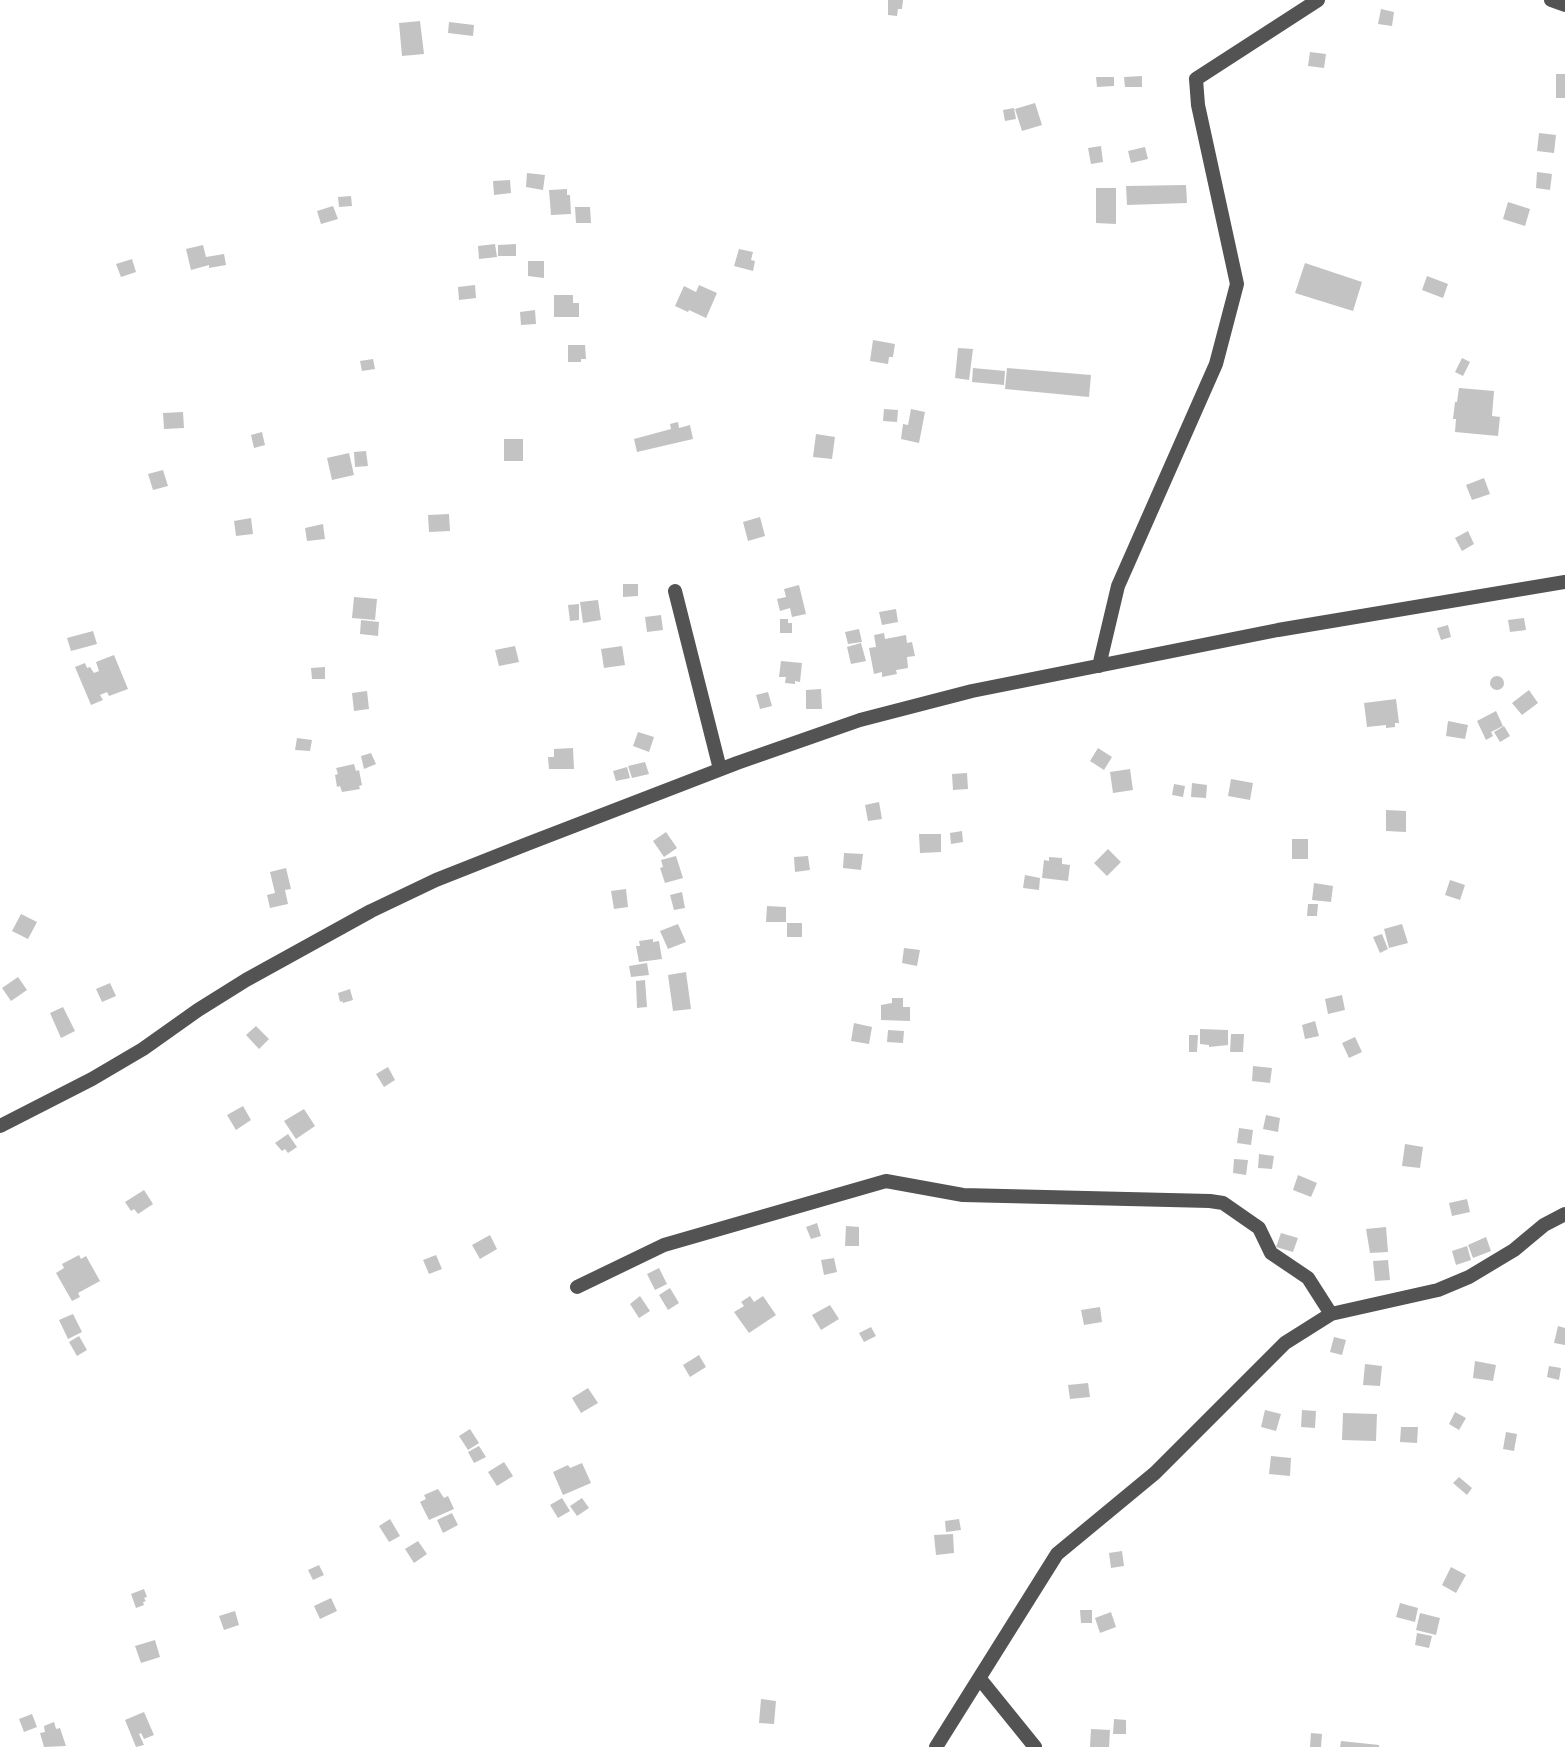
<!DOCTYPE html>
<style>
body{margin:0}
canvas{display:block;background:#fff}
</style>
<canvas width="1565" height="1747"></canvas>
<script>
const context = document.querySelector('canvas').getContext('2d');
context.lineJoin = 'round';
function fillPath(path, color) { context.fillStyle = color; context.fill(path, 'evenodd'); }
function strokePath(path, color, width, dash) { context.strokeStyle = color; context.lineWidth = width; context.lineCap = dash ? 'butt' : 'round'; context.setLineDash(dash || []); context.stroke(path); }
const building = new Path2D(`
 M888,0H903L902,9H898L897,16L888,15Z
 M1381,9L1394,12L1392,26L1378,24Z
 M420,21L424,54L402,56L399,23Z
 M449,22L474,25L473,36L448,33Z
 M1310,52L1326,54L1324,68L1308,66Z
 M1556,74H1565V98H1556Z
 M1142,76V87H1125L1124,77Z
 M1096,77H1114V86L1097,87Z
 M1035,103L1042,125L1022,131L1015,109Z
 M1014,108L1016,119L1005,121L1003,110Z
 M1539,133L1556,135L1554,153L1537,151Z
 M1101,146L1103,162L1091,164L1088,148Z
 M1145,147L1148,159L1131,163L1128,151Z
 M1537,172L1552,174L1550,190L1536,188Z
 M527,173L545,175L543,190L526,187Z
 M510,180L511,193L494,195L493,181Z
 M1186,185L1187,203L1127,205L1126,186Z
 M1096,188H1116V224L1096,223Z
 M567,189V195H570L571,214L551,215L549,190Z
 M351,196L352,206L339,207L338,197Z
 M1508,202L1530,209L1525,226L1503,219Z
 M333,206L338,219L321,224L317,211Z
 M575,207H590L591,223H576Z
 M495,244L497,257L479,259L478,246Z
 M516,244V256H498V245Z
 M203,245L206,257L224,254L226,265L209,268V265L191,270L186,249Z
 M739,249L753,252L751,260L755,261L753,271L734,266Z
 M132,259L136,272L121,277L116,264Z
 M528,261H544V278L528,276Z
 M1305,263L1362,282L1353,311L1295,293Z
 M1427,276L1448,284L1443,298L1422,290Z
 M475,285L476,298L459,300L458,287Z
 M699,285L717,293L706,318L689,310L688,312L675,306L684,286L696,292Z
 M554,295H573V303H579V317H554Z
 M535,310L536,324L521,325L520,312Z
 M873,340L895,344L893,357H889L888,364L870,361Z
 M568,345H585L586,359H581V362H568Z
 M958,348L973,349L969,380L955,378Z
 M1462,358L1470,362L1463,376L1455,372Z
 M373,359L375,369L362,371L360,361Z
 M973,368L1005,371L1004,385L972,382Z
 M1007,368L1091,375L1089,397L1005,389Z
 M1459,388L1494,391L1492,416L1500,417L1498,436L1455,432L1456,419H1453L1455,402H1457Z
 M884,409L898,410L897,422L883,421Z
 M911,409L925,412L919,443L901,439L903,424L908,425Z
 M183,412L184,428L164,429L163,413Z
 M678,422L679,428L690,425L693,439L637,452L634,439L671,429L670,424Z
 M262,432L265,445L254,448L251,435Z
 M816,434L835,437L832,459L813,457Z
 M504,439H523V461H504Z
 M366,451L368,466L355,467L354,452Z
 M349,453L354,475L332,480L327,458Z
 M163,470L168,486L153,490L148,474Z
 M1484,478L1490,494L1472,500L1466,485Z
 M449,514L450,531L429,532L428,515Z
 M760,517L765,536L748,541L743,522Z
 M251,518L253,534L236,536L234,521Z
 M323,524L325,539L307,541L305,528Z
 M1468,531L1474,544L1462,551L1455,538Z
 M623,584H638V596L623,597Z
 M799,585L806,614L792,617L790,608L780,611L777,599L786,597L784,589Z
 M354,597L377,599L375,620L352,618Z
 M598,600L601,620L583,623L580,602Z
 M579,604V620L570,621L568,605Z
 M896,609L898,622L882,625L879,612Z
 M661,615L663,630L647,632L645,617Z
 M1524,618L1526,630L1510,632L1508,620Z
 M780,619H788V623H792V633H780Z
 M361,620L379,622L378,636L360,634Z
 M1448,625L1451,637L1441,640L1437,628Z
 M859,629L862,642L848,644L845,632Z
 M93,631L97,644L71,651L67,638Z
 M884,633L885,639L906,635L907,643L912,642L915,656L907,657L908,668L896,670L897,674L882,677V672L874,674L869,648L876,647L874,635Z
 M861,643L866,661L851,664L847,647Z
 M515,646L519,662L499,666L495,650Z
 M622,646L625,665L604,668L601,649Z
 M114,655L128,689L109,696L107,692L100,695L103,700L91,705L75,667L85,663L87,668L90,667L94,673L99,671L96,662Z
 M781,661L802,663L800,682L795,681V684L785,683L786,677H779Z
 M325,667V679H312L311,668Z
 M1490 683a7 7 0 1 1 14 0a7 7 0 1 1-14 0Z
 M821,689L822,709H806V690Z
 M1529,690L1538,703L1522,715L1512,703Z
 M367,691L369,709L354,711L352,693Z
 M768,692L772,706L760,709L756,695Z
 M1396,699L1399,723H1395V727L1386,728V725L1367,727L1364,703Z
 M1496,711L1503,726L1491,732L1493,736L1486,740L1477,721Z
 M1448,721L1468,725L1465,739L1446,736Z
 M1504,726L1510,736L1500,742L1494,732Z
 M638,732L654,737L649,752L633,746Z
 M297,738L312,740L310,751L295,750Z
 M573,748L574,769H549L548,757H554V749Z
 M1098,748L1112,757L1104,770L1090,761Z
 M371,753L376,764L364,769L361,756Z
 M645,762L649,774L632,778L628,766Z
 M354,764L356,771L359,770L362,785L359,786L360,789L342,792L340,786L337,787L335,775L338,774L336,768Z
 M627,767L630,778L616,781L613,771Z
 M1130,769L1133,790L1113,793L1110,772Z
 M967,773L968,789L953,790L952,774Z
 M1231,779L1253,783L1250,800L1228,796Z
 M1192,783L1207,785L1206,798L1191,797Z
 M1174,784L1185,786L1183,797L1172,795Z
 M879,802L882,819L868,821L865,805Z
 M1386,810L1406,811V832L1386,831Z
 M962,831L963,842L951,844L950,833Z
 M666,832L677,848L664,857L653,841Z
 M919,834H941V852L920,853Z
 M1292,839H1308V859H1292Z
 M1108,849L1121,862L1107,876L1094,863Z
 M844,853L863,854L861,870L843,868Z
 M676,856L683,878L665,883L660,868L663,867L661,860Z
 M808,856L810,870L795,872L794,857Z
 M1049,857L1062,858V864L1070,865L1068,881L1042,878L1044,860L1049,861Z
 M286,868L291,889L285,890L288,904L270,908L267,895L275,893L270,872Z
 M1025,875L1040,878L1039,890L1023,888Z
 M1450,880L1465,885L1460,900L1445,895Z
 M1314,883L1333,886L1331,902L1312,900Z
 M626,889L628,907L614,909L611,891Z
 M682,892L685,908L674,910L670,895Z
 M1308,904H1318L1317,916H1307Z
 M767,906L786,907V922H766Z
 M21,914L37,922L28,939L12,931Z
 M787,923H802V937H787Z
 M678,924L686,942L668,949L660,931Z
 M1402,924L1408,943L1389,948L1384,929Z
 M1382,934L1388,949L1380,953L1373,937Z
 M653,939V942L659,941L662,959L639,962L636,946H640L639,941Z
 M904,948L920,950L917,966L902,963Z
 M647,963L649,975L631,977L629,966Z
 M686,972L691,1009L673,1011L668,975Z
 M18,977L27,990L11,1001L2,988Z
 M645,980L647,1007L637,1008L636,981Z
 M110,983L116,996L102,1002L96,989Z
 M350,989L353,1000L343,1003L342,1001L340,1002L338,993Z
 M1342,995L1345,1010L1328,1014L1325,999Z
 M892,998H903V1007H910V1021L881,1020V1005L892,1003Z
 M63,1007L75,1031L61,1038L50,1013Z
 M1315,1021L1319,1036L1305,1039L1302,1025Z
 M854,1023L872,1027L869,1044L851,1041Z
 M256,1026L269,1039L259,1049L246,1035Z
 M1200,1029L1228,1030V1045L1209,1047V1045L1200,1044Z
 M888,1030L904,1031L903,1043L887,1042Z
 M1231,1034H1244L1243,1052H1230Z
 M1189,1035H1198L1197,1052H1189Z
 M1355,1037L1362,1052L1349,1058L1342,1043Z
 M1253,1066L1272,1068L1270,1083L1252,1081Z
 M388,1067L395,1080L384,1087L376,1074Z
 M243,1106L251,1120L236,1130L227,1115Z
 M304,1109L315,1126L296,1139L284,1121Z
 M1266,1115L1280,1118L1278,1132L1263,1129Z
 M1239,1128L1253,1130L1251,1145L1237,1143Z
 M288,1134L297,1147L288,1153L285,1149L282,1151L275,1143Z
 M1405,1144L1423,1147L1420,1168L1402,1166Z
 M1259,1154L1274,1156L1272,1169L1258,1168Z
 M1234,1159L1248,1160L1246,1175L1233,1173Z
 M1298,1175L1317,1183L1311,1197L1293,1190Z
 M144,1190L153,1204L138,1214L134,1209L131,1211L125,1202Z
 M1467,1199L1470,1212L1452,1216L1449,1203Z
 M817,1223L821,1236L811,1239L806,1227Z
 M846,1226L859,1227V1246H845Z
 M1386,1227L1388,1252L1370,1253L1366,1229Z
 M1281,1233L1298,1238L1293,1252L1276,1247Z
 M490,1235L497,1249L480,1259L472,1245Z
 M1486,1237L1491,1251L1473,1258L1468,1245Z
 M1467,1246L1471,1260L1456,1265L1452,1251Z
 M79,1255L81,1259L86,1256L100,1281L78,1293L80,1297L72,1301L56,1273L64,1268L62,1264Z
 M436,1255L442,1269L429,1274L423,1260Z
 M834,1258L837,1272L824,1275L821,1260Z
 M1388,1260L1390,1280L1375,1281L1373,1261Z
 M659,1268L667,1284L655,1290L647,1274Z
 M670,1288L679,1303L668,1310L659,1295Z
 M640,1296L650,1311L639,1318L630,1304Z
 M750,1296L754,1302L763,1296L776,1315L749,1333L734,1312L744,1306L741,1302Z
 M830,1305L839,1319L821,1330L812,1315Z
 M1100,1307L1102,1322L1084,1325L1081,1310Z
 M73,1314L82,1332L68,1339L59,1320Z
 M1558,1326L1565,1328V1345L1554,1343Z
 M871,1327L876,1336L864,1342L859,1333Z
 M79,1336L87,1350L77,1356L69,1342Z
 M1334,1337L1346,1340L1342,1355L1330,1352Z
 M699,1355L706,1367L690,1377L683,1365Z
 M1475,1361L1496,1365L1493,1381L1473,1378Z
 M1365,1364L1382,1366L1380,1386L1363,1385Z
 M1549,1366L1561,1368L1559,1380L1547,1377Z
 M1088,1383L1090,1397L1070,1399L1068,1385Z
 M588,1388L598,1403L581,1413L572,1398Z
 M1265,1410L1281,1414L1276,1431L1261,1427Z
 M1302,1410L1316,1411L1315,1428L1301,1427Z
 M1455,1412L1466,1418L1459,1430L1449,1424Z
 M1343,1413L1377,1414L1376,1441L1342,1440Z
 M1401,1427H1418L1417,1443L1400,1442Z
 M470,1429L479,1443L468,1450L459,1436Z
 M1506,1432L1517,1434L1514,1451L1503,1449Z
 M479,1446L486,1457L474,1463L468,1452Z
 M1271,1456L1291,1458L1290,1476L1269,1474Z
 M504,1462L513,1476L497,1486L488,1472Z
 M582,1463L591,1483L563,1495L553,1472L568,1465L570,1468Z
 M1459,1477L1472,1488L1467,1495L1453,1483Z
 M438,1489L444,1498L448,1496L454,1509L429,1520L420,1502L426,1499L424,1495Z
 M562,1498L570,1511L558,1518L550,1505Z
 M582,1498L589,1508L577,1516L570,1506Z
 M452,1513L458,1525L443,1533L437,1520Z
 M390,1519L400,1536L389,1542L379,1526Z
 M959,1519L961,1530L946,1532L945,1521Z
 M953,1534L954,1553L936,1555L934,1535Z
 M418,1541L427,1554L414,1563L405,1549Z
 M1122,1551L1124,1566L1111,1568L1109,1553Z
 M319,1565L324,1575L313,1580L308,1570Z
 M1451,1567L1466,1575L1456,1593L1442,1585Z
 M144,1589L147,1597L144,1598L146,1601L143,1602L144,1605L136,1608L131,1594Z
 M331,1598L337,1611L320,1619L314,1606Z
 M1400,1603L1418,1608L1415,1622L1396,1617Z
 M1080,1610H1092V1623H1081Z
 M235,1611L239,1625L224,1630L219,1616Z
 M1111,1612L1116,1627L1100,1633L1095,1618Z
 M1420,1613L1440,1618L1436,1635L1416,1630Z
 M1417,1633L1432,1636L1429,1648L1415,1645Z
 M155,1640L160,1657L141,1663L135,1646Z
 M761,1699L776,1701L774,1724L759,1723Z
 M144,1712L154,1735L144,1739L141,1733L139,1734L144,1745L136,1747L125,1720Z
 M32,1714L37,1727L24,1732L19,1719Z
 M1114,1719L1126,1720V1734H1113Z
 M54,1722L56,1729L60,1728L66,1746L44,1747L40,1733L45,1732L44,1726Z
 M1091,1729L1110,1730L1109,1747H1090Z
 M1311,1733L1322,1734L1321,1747H1310Z
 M1341,1741L1379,1745V1747H1340Z`);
const street = new Path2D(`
 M1551,0L1565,5
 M675,591L720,769
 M1099,666L1118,586L1216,364L1237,284L1198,105L1196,79L1318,0
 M0,1126L92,1079L143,1049L198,1010L246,980L371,911L436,880L527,844L737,763L860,720L972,691L1278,630L1565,582
 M577,1287L664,1245L886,1181L963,1195L1210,1201L1223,1203L1259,1228L1271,1253L1308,1278L1331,1314
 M980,1679L1035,1747
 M936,1747L1057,1554L1155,1473L1285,1343L1331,1314L1438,1290L1469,1277L1514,1250L1544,1225L1565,1214`);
fillPath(building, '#c3c3c3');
strokePath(street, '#535353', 14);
</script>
